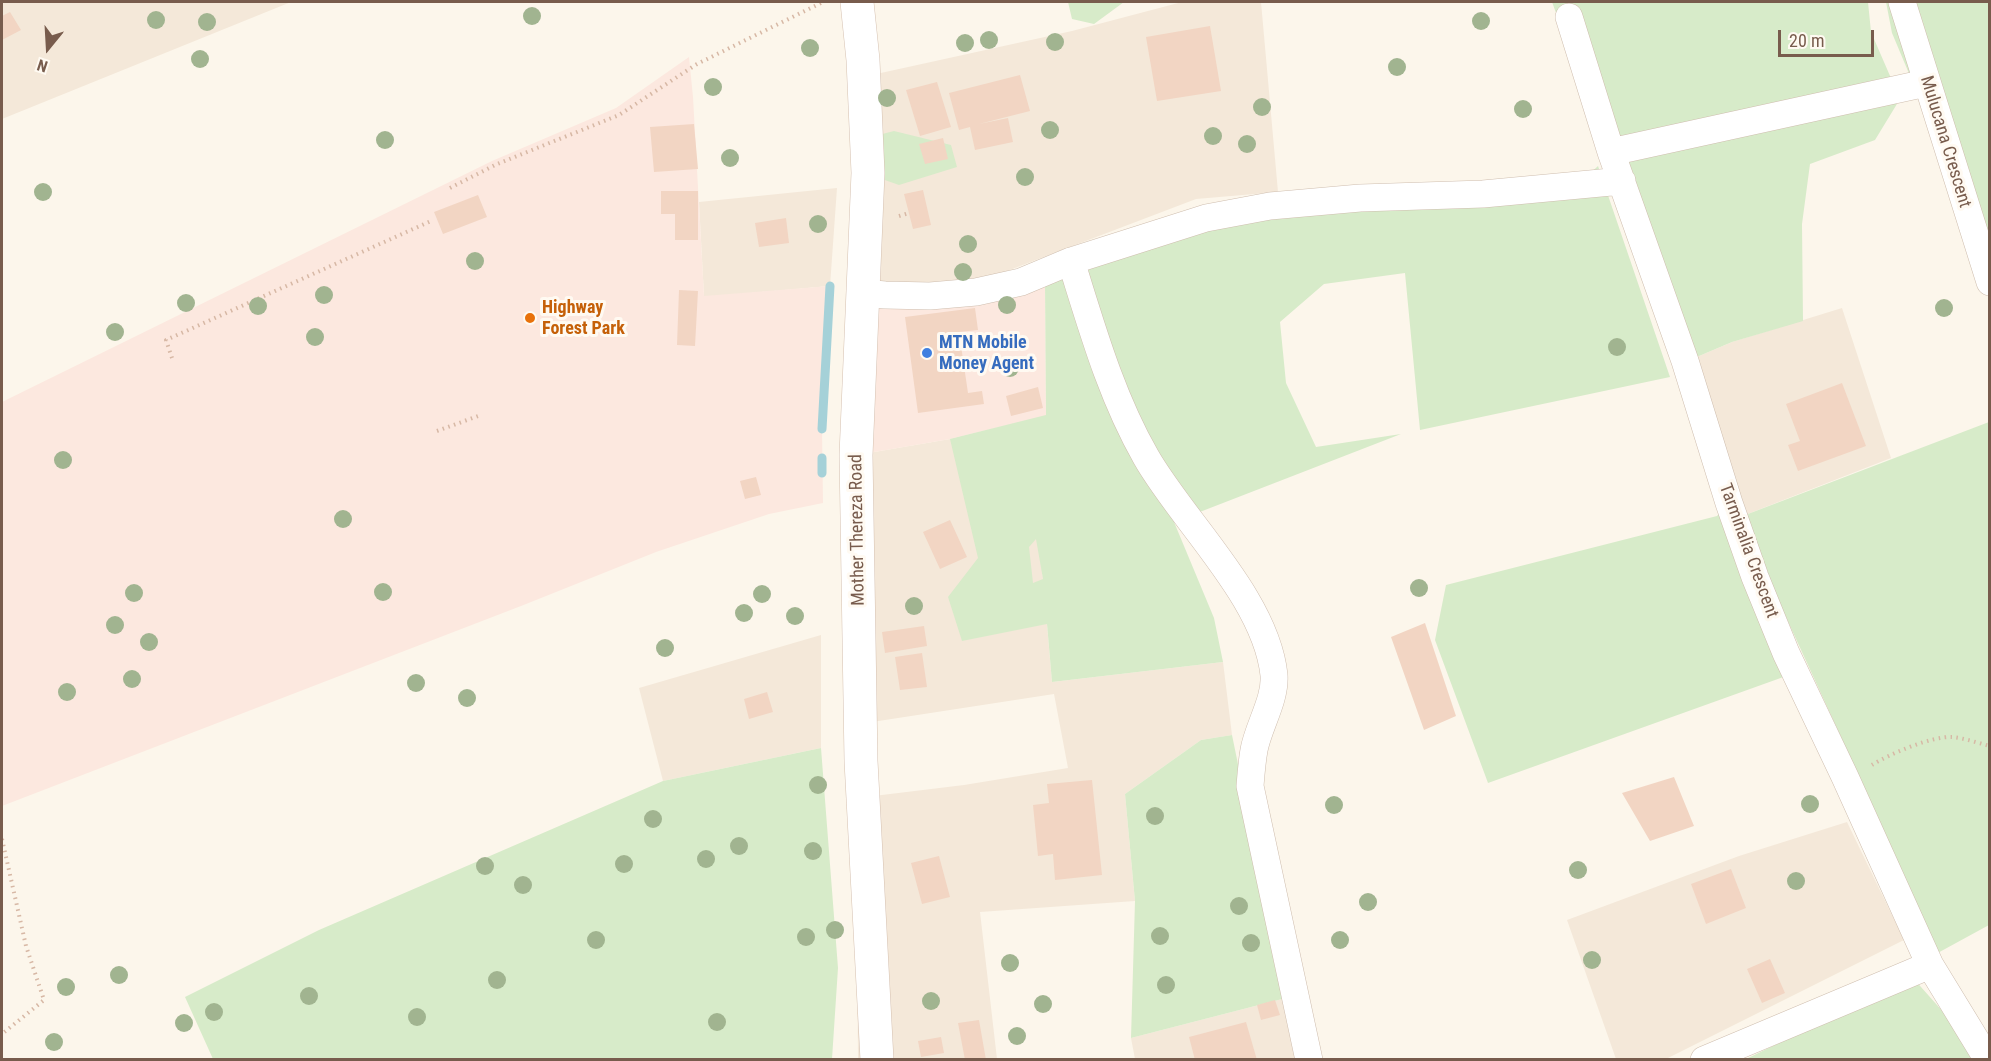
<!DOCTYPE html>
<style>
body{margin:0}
#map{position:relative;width:1991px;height:1061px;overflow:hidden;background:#fcf6eb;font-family:"Roboto Condensed",sans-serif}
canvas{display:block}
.frame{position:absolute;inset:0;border:3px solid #785c4d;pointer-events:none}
.north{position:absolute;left:18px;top:18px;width:60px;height:60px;-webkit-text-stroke:4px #fffaf2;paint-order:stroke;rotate:198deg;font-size:16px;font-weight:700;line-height:24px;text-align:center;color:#785c4d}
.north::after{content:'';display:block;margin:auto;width:21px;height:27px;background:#785c4d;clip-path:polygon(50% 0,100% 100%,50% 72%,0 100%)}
.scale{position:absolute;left:1778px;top:30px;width:96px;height:27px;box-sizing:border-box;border:3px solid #785c4d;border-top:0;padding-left:8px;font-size:18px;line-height:21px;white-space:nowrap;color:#785c4d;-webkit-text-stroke:4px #fffaf2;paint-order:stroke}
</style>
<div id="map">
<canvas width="1991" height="1061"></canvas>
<div class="frame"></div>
<div class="north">N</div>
<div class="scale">20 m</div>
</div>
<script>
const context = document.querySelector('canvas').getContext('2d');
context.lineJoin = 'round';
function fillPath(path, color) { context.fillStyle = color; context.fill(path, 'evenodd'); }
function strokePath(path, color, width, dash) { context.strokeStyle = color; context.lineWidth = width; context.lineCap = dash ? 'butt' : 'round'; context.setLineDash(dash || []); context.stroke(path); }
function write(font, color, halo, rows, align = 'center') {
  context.font = font + ' "Roboto Condensed",sans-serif'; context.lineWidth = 6; context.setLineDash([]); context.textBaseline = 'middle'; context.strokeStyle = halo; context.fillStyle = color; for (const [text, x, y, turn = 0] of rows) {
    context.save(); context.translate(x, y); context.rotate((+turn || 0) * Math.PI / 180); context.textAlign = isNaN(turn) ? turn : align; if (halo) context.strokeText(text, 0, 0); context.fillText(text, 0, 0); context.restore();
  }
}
const residential = new Path2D(`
 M2,2H291L2,119Z
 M1182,2H1261L1278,192L1196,199L986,279L909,286L851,278L858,78L1072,31Z
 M837,188L830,286L704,297L699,202Z
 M1842,308L1891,458L1740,517L1685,362L1732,342Z
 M1009,425L1041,556L1052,682L1223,662L1232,735L1201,740L1125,794L1135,901L980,912L997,1059H858L857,933L849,799L964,785L1068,768L1054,694L846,726L845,457L950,439Z
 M821,635V748L663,781L639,688Z
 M1847,822L1904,940L1666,1059H1616L1567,920L1739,856Z
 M1286,998L1298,1059H1135L1131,1038Z`);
const commercial = new Path2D(`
 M689,57L693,97L704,296L830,286L822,429L823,503L769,514L656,552L521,606L2,806V402L492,161L616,108Z
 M1045,284L1046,416L950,439L845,457L859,304Z`);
const green = new Path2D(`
 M1068,2H1124L1094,24L1072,19Z
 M1552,2H1868L1871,32L1900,99L1875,140L1810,164L1802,224L1803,321L1732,342L1685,362Z
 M1886,2H1989V260L1962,200L1892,33Z
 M894,131L951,145L957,167L899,185L859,171V140Z
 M1598,166L1670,377L1420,430L1405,273L1324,284L1280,322L1286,383L1316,447L1401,434L1174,522L1214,618L1223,662L1052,682L1047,624L962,641L948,597L978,558L950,439L1046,415L1045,284L1198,218L1579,184ZM1036,539L1043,579L1033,583L1029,547Z
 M1989,422V925L1934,955L1858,774L1740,517Z
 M1729,503L1789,675L1488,783L1435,640L1446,585L1717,516Z
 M1232,735L1286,998L1131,1038L1135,901L1125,794L1201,740Z
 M821,748L838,968L832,1059H213L185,997L319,930L663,781Z
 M1913,978L1985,1059L1744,1060Z`);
const stream = new Path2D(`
 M822,429L830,286
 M822,458V473`);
const building = new Path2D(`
 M10,12L21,30L2,40V16Z
 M1210,26L1221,91L1157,101L1146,37Z
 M1020,75L1030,111L979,124L1008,118L1013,142L975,150L970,127L959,130L949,93Z
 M937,82L951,127L920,136L906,90Z
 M694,124L698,169L654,172L650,127Z
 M943,138L948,159L925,164L919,144Z
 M923,190L931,225L913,229L904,194Z
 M661,191H698V240H675V214H661Z
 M478,195L487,217L443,234L434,212Z
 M786,218L789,243L759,247L755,223Z
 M679,290L698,291L695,346L677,345Z
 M975,308L978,330L959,332L968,393L982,391L984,404L918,413L905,317Z
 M1842,383L1866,446L1798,471L1788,445L1800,441L1786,404Z
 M1038,387L1043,408L1011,416L1006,396Z
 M756,477L761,495L745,499L740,481Z
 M950,520L967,557L940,569L923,532Z
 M1425,623L1456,716L1424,730L1391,637Z
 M924,626L927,646L885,653L882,632Z
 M922,653L927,687L900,690L895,657Z
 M767,692L773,712L749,719L744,699Z
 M1674,777L1694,826L1650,841L1622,793Z
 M1092,780L1102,875L1055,880L1053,854L1038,856L1033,805L1049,803L1047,784Z
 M939,856L950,897L922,904L911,863Z
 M1731,869L1746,908L1706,924L1691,884Z
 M1770,959L1785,993L1762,1003L1747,969Z
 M1275,1000L1280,1015L1261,1020L1257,1005Z
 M979,1020L986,1060H965L958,1023Z
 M1246,1022L1257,1060H1195L1189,1037Z
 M941,1037L944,1053L921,1057L918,1041Z`);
const path = new Path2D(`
 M450,188L495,165L619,115L697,64L823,2
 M899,216L909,213
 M172,358L166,340L431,221
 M437,431L481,415
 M1872,765C1889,754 1932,736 1952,737C1964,738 1978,743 1990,746
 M2,839L26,946L44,1000L2,1034`);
const street = new Path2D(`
 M1902,2L1990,282
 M1569,17L1611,152L1685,361L1729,503L1755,577L1786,653L1845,777L1930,965L1988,1060
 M1611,152L1926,83
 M1071,261C1092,328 1111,396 1146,457C1183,522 1266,598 1274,675C1276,699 1258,727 1254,750C1252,761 1251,774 1250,786L1309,1060
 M863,293L885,295L930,296L976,292L1021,282L1071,261L1206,218L1270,206L1360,198L1483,194L1622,181
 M1704,1060L1930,965`);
const secondary = new Path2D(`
 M857,2L863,60L868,173L856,455L861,761L877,1060`);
const trees = [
 [532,16],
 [156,20],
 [1481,21],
 [207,22],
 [989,40],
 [1055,42],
 [965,43],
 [810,48],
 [200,59],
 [1397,67],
 [713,87],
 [887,98],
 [1262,107],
 [1523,109],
 [1050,130],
 [1213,136],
 [385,140],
 [1247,144],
 [730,158],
 [1025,177],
 [43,192],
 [818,224],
 [968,244],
 [475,261],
 [963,272],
 [324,295],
 [186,303],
 [1007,305],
 [258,306],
 [1944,308],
 [115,332],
 [315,337],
 [1617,347],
 [1010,368],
 [63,460],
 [343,519],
 [1419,588],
 [383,592],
 [134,593],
 [762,594],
 [914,606],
 [744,613],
 [795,616],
 [115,625],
 [149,642],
 [665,648],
 [132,679],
 [416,683],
 [67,692],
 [467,698],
 [818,785],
 [1810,804],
 [1334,805],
 [1155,816],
 [653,819],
 [739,846],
 [813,851],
 [706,859],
 [624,864],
 [485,866],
 [1578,870],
 [1796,881],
 [523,885],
 [1368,902],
 [1239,906],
 [835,930],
 [1160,936],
 [806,937],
 [596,940],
 [1340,940],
 [1251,943],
 [1592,960],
 [1010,963],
 [119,975],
 [497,980],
 [1166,985],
 [66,987],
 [309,996],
 [931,1001],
 [1043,1004],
 [214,1012],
 [417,1017],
 [717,1022],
 [184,1023],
 [1017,1036],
 [54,1042]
];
const markers = [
 [530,318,6,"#e8710a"],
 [927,353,6,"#3f7fe0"]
];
const streetNames = [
 ["Mulucana Crescent",1945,142,73],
 ["Mother Thereza Road",858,530,-91],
 ["Tarminalia Crescent",1748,551,70]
];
const foodNames = [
 ["Highway",542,308],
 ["Forest Park",542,329]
];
const shopNames = [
 ["MTN Mobile",939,343],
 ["Money Agent",939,364]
];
fillPath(residential, '#f4e8d9');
fillPath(commercial, '#fce8df');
fillPath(green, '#d7ebc9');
strokePath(stream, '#a5d1d8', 9);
fillPath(building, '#f2d5c3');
strokePath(street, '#cfbeaf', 28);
strokePath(secondary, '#d5c0b0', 34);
strokePath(path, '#d7b8a5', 4, [1.5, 4.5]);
strokePath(street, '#fff', 27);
strokePath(secondary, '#fff', 33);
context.fillStyle = '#a1b490';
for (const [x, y] of trees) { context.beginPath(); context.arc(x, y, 9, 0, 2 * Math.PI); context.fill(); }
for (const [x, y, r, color] of markers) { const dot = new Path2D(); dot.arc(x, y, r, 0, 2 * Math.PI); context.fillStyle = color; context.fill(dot); strokePath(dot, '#fffaf2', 2); }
write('18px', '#785c4d', '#fffaf2', streetNames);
write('bold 18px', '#c56008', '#fffaf2', foodNames, 'left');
write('bold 18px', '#366cbe', '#fffaf2', shopNames, 'left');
</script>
